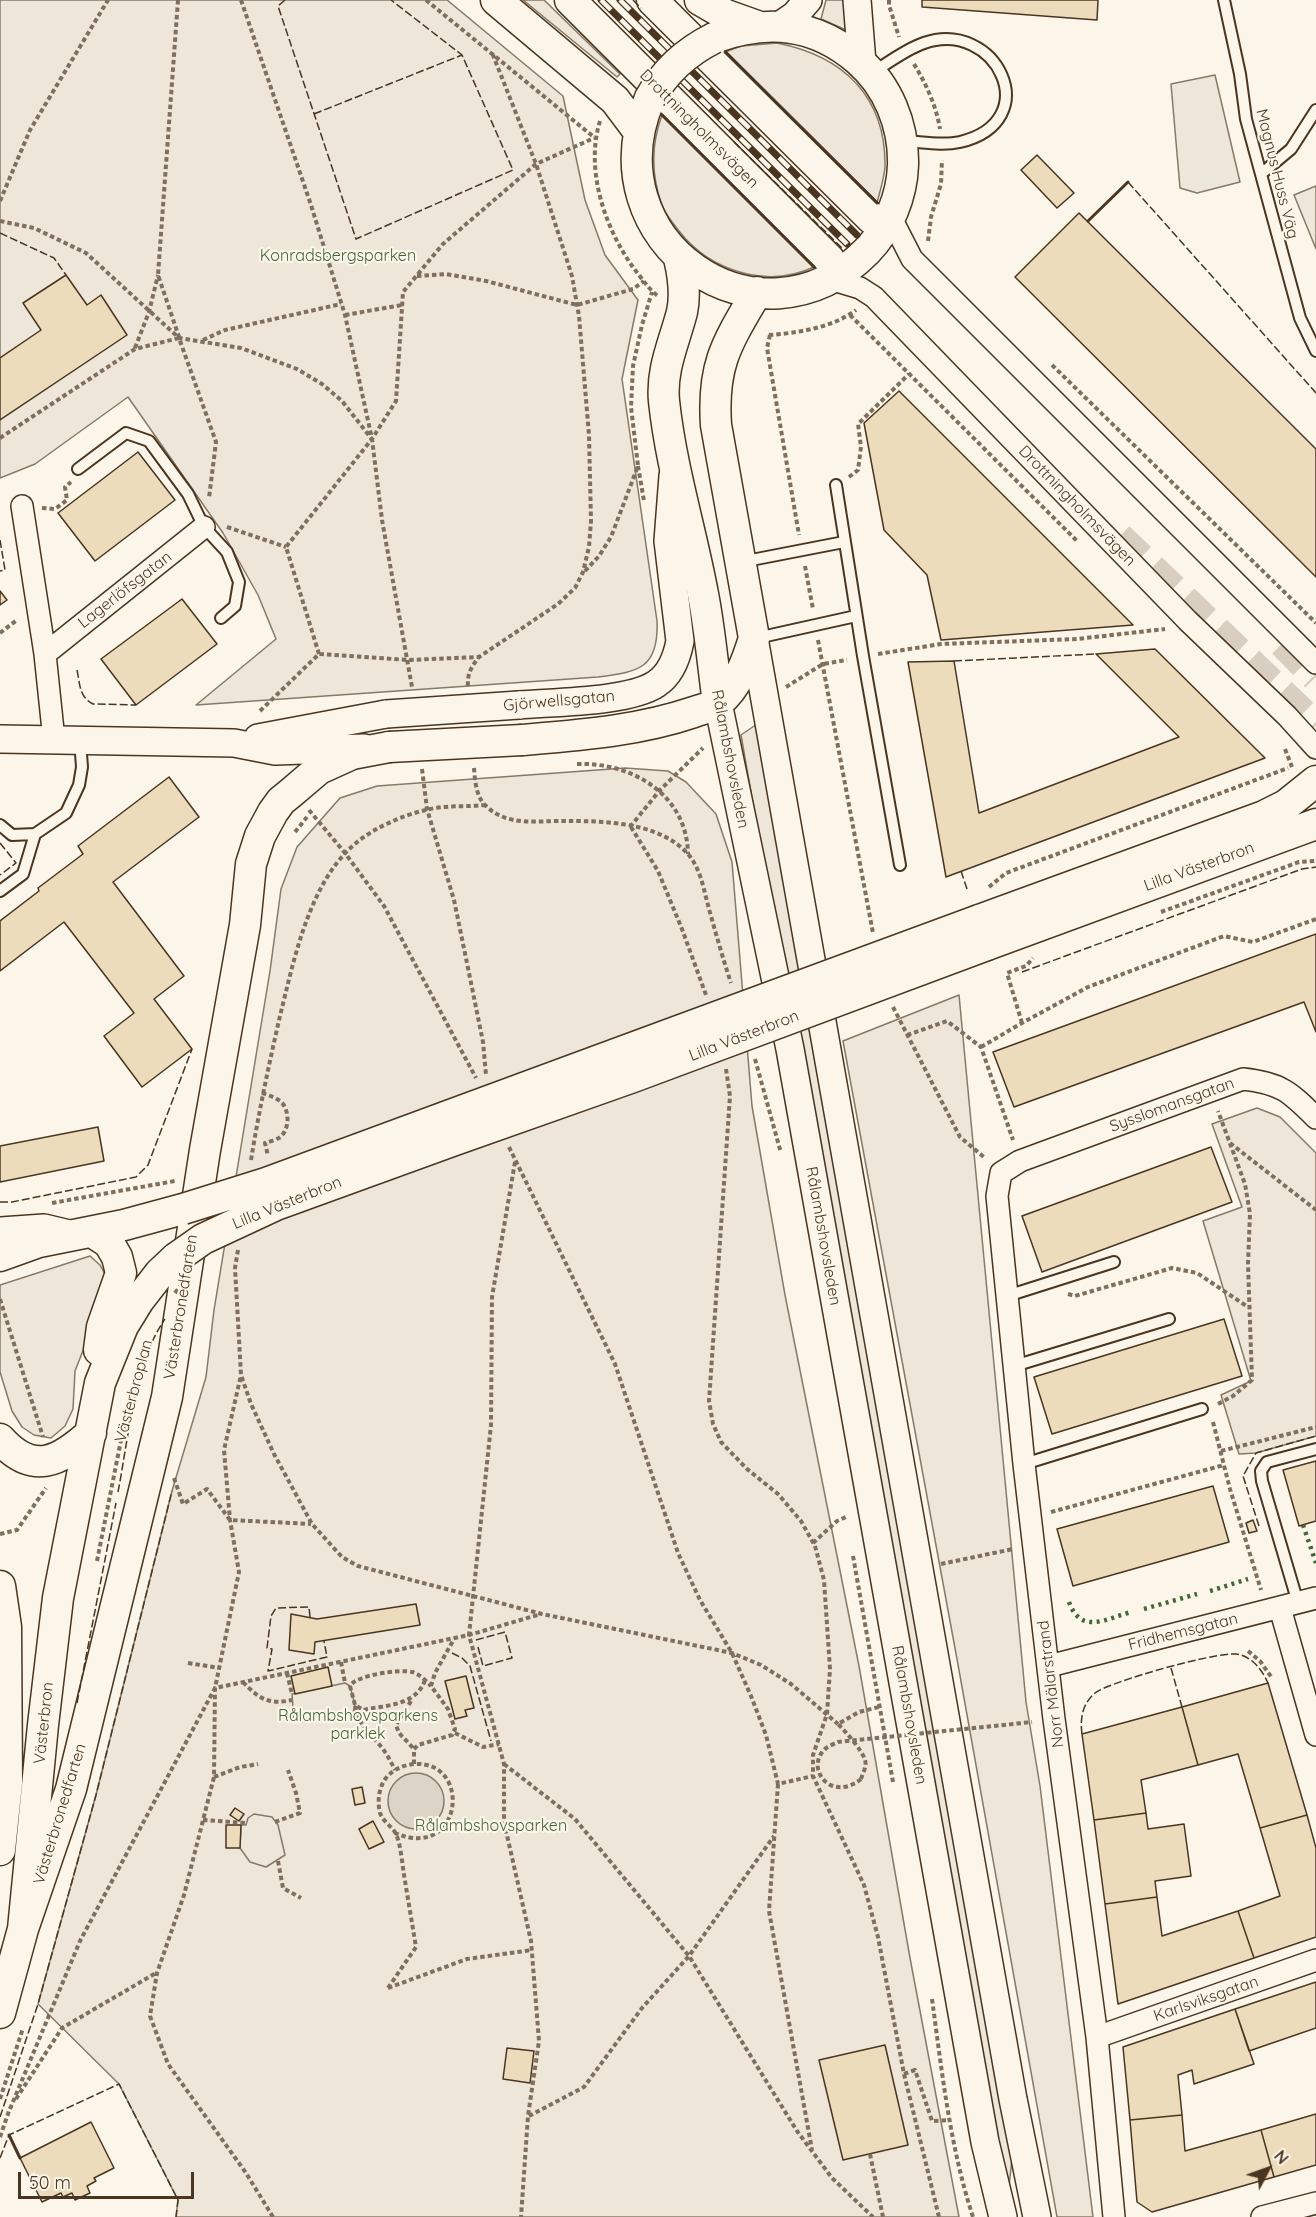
<!DOCTYPE html>
<meta charset="utf-8">
<style>
body{margin:0}
#map{position:relative;width:1316px;height:2217px;overflow:hidden;background:#fbf6e9;font-family:Quicksand,sans-serif}
canvas{display:block}
.north{position:absolute;left:1238px;top:2139px;width:60px;height:60px;-webkit-text-stroke:4px #fbf6e9;paint-order:stroke;rotate:49deg;font-size:16px;font-weight:700;line-height:24px;text-align:center;color:#4a3520}
.north::after{content:'';display:block;margin:auto;width:21px;height:27px;background:#4a3520;clip-path:polygon(50% 0,100% 100%,50% 72%,0 100%)}
.scale{position:absolute;left:18px;top:2172px;width:176px;height:27px;box-sizing:border-box;border:3px solid #4a3520;border-top:0;padding-left:8px;font-size:18px;line-height:21px;white-space:nowrap;color:#4a3520;-webkit-text-stroke:4px #fbf6e9;paint-order:stroke}
</style>
<div id="map">
<canvas width="1316" height="2217"></canvas>
<div class="north">N</div>
<div class="scale">50 m</div>
</div>
<script>
const context = document.querySelector('canvas').getContext('2d');
context.lineJoin = 'round';
function fillPath(path, color) { context.fillStyle = color; context.fill(path, 'evenodd'); }
function strokePath(path, color, width, dash) { context.strokeStyle = color; context.lineWidth = width; context.lineCap = dash ? 'butt' : 'round'; context.setLineDash(dash || []); context.stroke(path); }
function write(font, color, halo, rows, align = 'center') {
  context.font = font + ' Quicksand,sans-serif'; context.lineWidth = 4.5; context.setLineDash([]); context.textBaseline = 'middle'; context.strokeStyle = halo; context.fillStyle = color; for (const [text, x, y, turn = 0] of rows) {
    context.save(); context.translate(x, y); context.rotate((+turn || 0) * Math.PI / 180); context.textAlign = isNaN(turn) ? turn : align; if (halo) context.strokeText(text, 0, 0); context.fillText(text, 0, 0); context.restore();
  }
}
const green = new Path2D(`
 M0,0H447L563,96L585,200L605,255L638,300L622,379L657,621C659,668 639,672 598,677L196,705L276,639L258,595L223,533L128,397L35,464L0,478Z
 M523,0H544L620,74L617,77Z
 M826,0H848L846,30L821,19Z
 M777,43C843,56 886,96 885,167C884,179 880,191 877,203L725,52L741,46Z
 M662,115L814,267C767,289 710,271 679,231C673,223 665,214 662,205C651,175 651,145 662,115Z
 M757,724L811,1039L1012,2159L1008,2195L795,1044L741,735Z
 M625,768L668,771L686,782L716,814L732,862L752,1106L785,1295L859,1666L910,1958L959,2217H176L178,2200L119,2084L38,2004L96,1795L172,1491L206,1377L214,1310L270,971L281,889L297,847L340,798L377,786Z
 M959,995L1026,1702L1040,1786L1093,2217H1057L957,1659L843,1041Z
 M1257,1108L1280,1117L1316,1153V1436L1256,1453L1239,1454L1221,1395L1251,1381L1203,1221L1242,1207L1212,1124Z
 M90,1256L100,1265L106,1276L95,1320L75,1371L73,1409L65,1426L51,1438L34,1435L22,1427L12,1411L0,1372V1285Z`);
const parking = new Path2D(`
 M1215,75L1240,182L1197,193L1180,188L1171,84Z
 M1316,186V249L1294,195Z
 M345,1683L350,1686L355,1705L353,1713L345,1718L294,1722L292,1694Z
 M254,1814L272,1817L278,1825L285,1855L266,1867L250,1862L240,1848L241,1825H246L248,1818Z`);
const water = new Path2D(`
 M388 1801a28 28 0 1 1 56 0a28 28 0 1 1-56 0Z`);
const building = new Path2D(`
 M922,0H1098L1097,20L922,7Z
 M1037,155L1074,193L1057,208L1021,170Z
 M1079,213L1316,449V577L1015,277Z
 M66,275L87,305L101,295L127,335L0,420V358L41,330L23,303Z
 M899,391L1133,625L941,640L927,575L884,530L864,423Z
 M138,452L175,500L95,561L58,513Z
 M0,591L7,600L0,605Z
 M182,599L217,644L136,705L101,659Z
 M1155,649L1265,758L946,877L908,662L954,661L979,813L1179,737L1096,654Z
 M169,777L199,817L113,882L184,976L154,999L192,1049L142,1087L104,1036L134,1013L64,922L0,971V921L39,891L38,888L83,854L78,846Z
 M1316,934V1032L1304,1002L1014,1107L993,1052Z
 M98,1127L104,1161L0,1182V1146Z
 M1211,1147L1232,1202L1042,1272L1022,1216Z
 M1224,1319L1242,1376L1052,1434L1034,1377Z
 M1316,1461V1521L1299,1526L1283,1470Z
 M1213,1486L1229,1542L1073,1586L1057,1529Z
 M1253,1520L1257,1531L1249,1533L1246,1523Z
 M416,1604L420,1625L315,1642L314,1654L289,1650L291,1614L317,1619Z
 M328,1667L332,1686L295,1694L291,1676Z
 M466,1676L474,1708L465,1710L467,1716L455,1719L445,1681Z
 M1268,1683L1307,1815L1260,1828L1238,1754L1198,1765L1182,1707Z
 M1182,1707L1198,1765L1141,1780L1146,1813L1094,1820L1082,1734Z
 M362,1787L365,1803L355,1805L352,1789Z
 M235,1808L244,1814L239,1821L230,1815Z
 M1146,1813L1148,1829L1184,1824L1191,1876L1155,1881L1157,1897L1105,1904L1094,1820Z
 M1307,1815L1316,1848V1937L1254,1958L1238,1911L1280,1896L1260,1828Z
 M373,1821L384,1842L369,1849L359,1829Z
 M226,1825H241L240,1848H226Z
 M1157,1897L1162,1936L1238,1911L1254,1958L1118,2004L1105,1904Z
 M1316,1982V2028L1249,2051L1235,2009Z
 M1235,2009L1254,2064L1194,2084L1192,2070L1178,2075L1182,2115L1130,2120L1123,2047Z
 M885,2045L908,2145L843,2160L819,2060Z
 M507,2048L534,2051L530,2083L503,2079Z
 M1316,2114V2165L1274,2177L1261,2130Z
 M1182,2115L1185,2151L1261,2130L1274,2177L1152,2212L1137,2202L1130,2120Z
 M91,2122L114,2168L94,2178L96,2181L87,2186L90,2193L75,2200L72,2193L63,2197L61,2193L42,2202L20,2158Z`);
const secondaryTunnel = new Path2D(`
 M1119,537L1316,726
 M1283,643L1316,677`);
const path = new Path2D(`
 M178,0L158,275L179,337
 M241,0L311,205L345,315L372,439L382,520L412,687
 M426,0L595,138
 M889,0V5L899,37
 M914,64C926,84 936,105 940,129
 M600,121C584,172 607,235 639,275C645,283 650,290 658,296
 M0,201L30,130L108,0
 M0,221L34,228L86,253L179,338L241,348L297,369L322,384L342,401L371,438
 M928,241L931,217L941,184L942,160
 M417,276L446,274L486,281L577,305L633,289L644,281
 M345,315L402,305
 M850,315L1077,541
 M769,335C797,333 832,328 856,310
 M770,335L767,348L799,535
 M203,340L225,330L341,304
 M135,348L149,312L158,275
 M1052,365L1316,623
 M0,438L135,349L179,338L216,442L209,498
 M638,466L644,501
 M849,477L858,470L861,447L858,424L909,374
 M42,508L55,509L67,500L65,487L71,482
 M227,527L286,547
 M805,566L813,609
 M585,571L599,556L611,537L638,466L631,407L633,366L642,325L652,292
 M0,633L17,620
 M818,640L873,933
 M319,654L286,547L372,439L396,401L403,292L443,244L536,164L594,138
 M878,654L941,644L1077,639L1165,629
 M468,686C467,673 472,666 479,657L558,604L575,588L583,572L589,547L591,521L589,435L579,316L572,276L536,164L493,55
 M786,687L823,664L847,660
 M260,711L319,654L408,660L479,657
 M1285,749L1292,767
 M577,764C631,762 687,794 688,854
 M474,768C475,781 476,797 486,806C509,828 540,820 569,821C608,821 660,823 688,854C701,869 704,891 709,909C716,934 723,959 731,983
 M422,769L427,809L454,900L468,968L483,1042L486,1075
 M309,810L345,853L384,906L476,1078
 M630,827L660,790L703,748
 M631,827L658,871L682,929L706,995
 M295,832L307,817
 M989,887L1006,873L1288,768
 M1161,912L1299,862L1316,861
 M893,1007L960,1137L985,1158
 M1022,1023L1007,973L1026,966L1033,958
 M907,1035L947,1021L981,1047L1013,1140
 M981,1047L1022,1023L1088,987L1224,936L1253,942L1316,919
 M755,1059L781,1153
 M726,1069L730,1096L709,1401L713,1424L721,1442L747,1469L778,1494L801,1521L815,1546L824,1580L830,1669L827,1714L813,1755V1776L864,1885L878,1937L904,2074L939,2217
 M262,1093C268,1095 278,1098 283,1104C290,1114 289,1131 279,1138C275,1140 269,1142 265,1143L268,1156
 M1230,1143L1316,1210
 M509,1147L615,1364L678,1553L700,1600L732,1653L751,1696L766,1735L778,1784L813,1776
 M251,1160C259,1111 269,1064 280,1016C294,960 309,882 356,843C374,828 403,815 426,810C444,805 466,807 485,805
 M515,1162L492,1297L491,1425L469,1635L504,1764V1822L531,1941L539,2041L528,2116L521,2217
 M52,1203L175,1181
 M238,1250L235,1268L241,1375L251,1404L274,1454L312,1524L342,1557L358,1566L542,1614L732,1653L761,1665L791,1684L838,1724
 M1068,1294L1075,1296L1172,1268L1197,1273L1248,1307
 M0,1299L43,1437
 M1218,1404L1233,1396L1252,1380L1248,1264L1250,1214L1245,1184L1218,1111
 M1213,1422L1230,1489L1261,1590
 M1221,1451L1316,1427
 M174,1478L183,1504L207,1489L230,1520L311,1524
 M1051,1512L1224,1465
 M0,1534L17,1530L46,1488
 M813,1543L837,1521L846,1517
 M853,1556L893,1782
 M97,1561L128,1405L139,1363
 M941,1564L1013,1549
 M1248,1651L1260,1661L1272,1678
 M341,1662L345,1683
 M188,1663L220,1668
 M287,1673L292,1694
 M425,1680C416,1706 386,1705 363,1710L355,1705L350,1686C356,1675 400,1669 412,1672C420,1674 426,1681 431,1686
 M243,1682C259,1699 269,1705 292,1700
 M411,1701L396,1725L399,1733L414,1749
 M355,1706C358,1723 366,1729 377,1742C385,1750 390,1760 395,1770
 M455,1733L483,1747L499,1744
 M414,1764V1749L418,1745L452,1735L455,1729L448,1709L431,1686L435,1673L454,1639
 M504,1764L575,1819L689,1956L797,2131L832,2178L873,2217
 M214,1777L240,1767L258,1764
 M861,1779C863,1773 867,1766 865,1760C862,1750 846,1732 838,1724L859,1712L879,1707
 M778,1784L769,1911L812,2150
 M203,1820L246,1823
 M275,1822L300,1813L296,1793L288,1770
 M278,1861L283,1888L301,1898
 M388,1988L416,1947C412,1923 408,1899 404,1875C402,1862 401,1846 396,1834C392,1826 383,1822 380,1813C377,1801 379,1787 386,1778C393,1769 404,1765 414,1764C473,1760 463,1862 395,1833
 M388,1988L467,1959L532,1950
 M932,1999C942,2072 950,2147 973,2217
 M904,2074L915,2070L932,2121L950,2120
 M0,2099L23,2028
 M16,2099L62,2028L156,1973
 M10,2109L80,1941L215,1688L239,1572L230,1520L224,1450L241,1375
 M529,2116L584,2087L642,2008L689,1956L774,1836
 M0,2137L10,2108
 M870,2154L883,2217
 M273,2217L246,2173L168,2064L150,2016L157,1973L184,1895L214,1777L215,1688L469,1635L541,1614`);
const service = new Path2D(`
 M1224,0L1240,74L1246,119L1300,318L1316,351
 M872,73C888,63 906,49 924,43C996,18 1047,121 960,142C942,146 923,142 905,141
 M1261,174L1291,149L1316,110
 M78,469L126,433L149,441L188,494L204,527L227,552L239,582L235,606L221,618
 M836,485L863,656L900,865
 M741,562L844,542
 M757,638L856,616
 M0,825L12,835L35,834L66,813L79,785L82,767L80,740
 M0,891L23,874L35,834
 M1007,1296L1114,1262
 M1014,1366L1169,1319
 M1024,1464L1202,1409
 M1298,1603L1262,1481L1261,1471L1267,1462L1316,1449`);
const minor = new Path2D(`
 M890,216L912,259L1316,663
 M830,279L860,288L874,297L1188,621L1287,716L1316,748
 M22,506L45,654L54,740
 M45,654L204,527
 M1280,1608L1316,1735
 M1049,1666L1316,1598
 M1097,2037L1316,1960
 M1114,2217L1097,2037L1054,1719L1024,1464L997,1196L1001,1173L1020,1161L1243,1079C1281,1083 1290,1092 1316,1118
 M1262,2217L1316,2203`);
const tertiary = new Path2D(`
 M857,0L862,63
 M779,26L795,15L808,0
 M754,638L1013,2099L1037,2217
 M718,703L790,1049L985,2142L1003,2217
 M519,705C554,702 629,702 656,684C670,675 677,657 680,641L668,541L673,476
 M258,738L386,714
 M0,739L234,743L275,751L364,748
 M0,1231L44,1228L69,1234`);
const secondary = new Path2D(`
 M496,0L615,100L639,132
 M570,0L829,259
 M652,0L871,218
 M700,0L726,15L757,26
 M650,98C588,241 759,360 867,251C889,228 902,196 903,165C904,125 888,86 858,60C814,22 766,19 714,38
 M679,258C683,275 686,294 682,312C674,343 661,369 664,401C671,467 691,530 703,594C710,630 713,667 718,703
 M522,740C581,735 638,731 694,712C702,709 713,707 719,702C738,686 747,661 754,638L716,425C712,364 727,343 757,292
 M979,920L1264,816L1286,805L1316,781
 M987,945L1316,824
 M92,1232L109,1243L117,1257L121,1273L102,1327L99,1350
 M0,1256L39,1242L124,1225L183,1209
 M0,1439C33,1476 59,1462 91,1433
 M0,1586L6,1627L7,1783L0,1850
 M23,1929L71,1789L167,1397L205,1150L245,925L251,864L260,836L273,812L281,801L292,792L319,769L352,754L389,747
 M0,2013L23,1929L43,1725L58,1598L100,1383L123,1326L139,1300L160,1273L176,1258`);
const rail = new Path2D(`
 M601,0L847,244
 M620,0L857,235`);
const pathBridge = new Path2D(`
 M175,1293L182,1284
 M861,1779C832,1803 804,1769 825,1749C828,1746 834,1744 838,1742L1032,1722`);
const tertiaryBridge = new Path2D(`
 M386,714L519,705`);
const secondaryBridge = new Path2D(`
 M650,98C665,71 686,52 714,38
 M389,747L522,740
 M183,1209L266,1183L979,920
 M176,1258L203,1239L276,1205L455,1140L633,1077L987,945`);
const hedge = new Path2D(`
 M1303,1525L1316,1563
 M1210,1591L1248,1579
 M1069,1602C1081,1635 1105,1619 1131,1612
 M1144,1609L1197,1594`);
const fence = new Path2D(`
 M285,0L278,6L356,239L513,170L462,55L391,0
 M633,0L641,8
 M314,114L462,55
 M734,142L843,249
 M1128,182L1316,393
 M0,233L54,258L66,275
 M0,540L5,570L0,571
 M954,661L1096,654
 M77,670C80,684 79,697 93,704L136,705
 M0,843L16,863L0,875
 M961,871L968,892
 M1022,972L1302,869L1316,867
 M0,1202H12L136,1177L148,1165L192,1049
 M118,1492C128,1441 135,1361 165,1319
 M1259,1526L1243,1476L1256,1453L1316,1436
 M310,1617L309,1607L276,1608L271,1616L267,1648L272,1649L268,1671L327,1657L324,1641
 M476,1640L505,1632L512,1658L483,1666L478,1647
 M452,1653L462,1658L470,1666L491,1741
 M1171,1668L1182,1707
 M77,1703L116,1503
 M1082,1734C1080,1719 1082,1704 1095,1693C1111,1681 1216,1652 1236,1654C1252,1656 1262,1670 1268,1683
 M0,2117L38,2004L96,1795L172,1491
 M0,2158L9,2135L119,2084L178,2200L176,2217`);
const wall = new Path2D(`
 M725,52L877,203
 M662,115L814,267
 M1088,221L1128,182
 M9,2135L20,2158`);
const streetNames = [
 ["Drottningholmsvägen",699,129,45],
 ["Magnus Huss Väg",1277,174,76],
 ["Drottningholmsvägen",1077,506,46],
 ["Lagerlöfsgatan",125,590,-38],
 ["Gjörwellsgatan",559,701,-5],
 ["Rålambshovsleden",730,759,79],
 ["Lilla Västerbron",1199,867,-20],
 ["Lilla Västerbron",744,1036,-21],
 ["Sysslomansgatan",1172,1105,-20],
 ["Lilla Västerbron",287,1203,-22],
 ["Rålambshovsleden",823,1236,80],
 ["Västerbronedfarten",181,1307,-81],
 ["Västerbroplan",134,1391,-75],
 ["Fridhemsgatan",1183,1632,-14],
 ["Norr Mälarstrand",1051,1684,-97],
 ["Rålambshovsleden",909,1715,80],
 ["Västerbron",44,1723,-84],
 ["Västerbronedfarten",60,1814,-73],
 ["Karlsviksgatan",1206,1999,-19]
];
const parkNames = [
 ["Konradsbergsparken",338,256],
 ["Rålambshovsparkens",358,1716],
 ["parklek",358,1734],
 ["Rålambshovsparken",491,1826]
];
fillPath(green, '#ede6d9');
strokePath(green, '#887966', 1.5);
fillPath(parking, '#ede7d9');
strokePath(parking, '#887966', 1.5);
fillPath(water, '#dcd4c6');
strokePath(water, '#887966', 1.5);
fillPath(building, '#ecdcbc');
strokePath(building, '#4a3520', 1.5);
strokePath(secondaryTunnel, '#d8cfc1', 30, [30, 15]);
strokePath(service, '#4a3520', 14);
strokePath(minor, '#4a3520', 24);
strokePath(tertiary, '#4a3520', 30);
strokePath(secondary, '#4a3520', 33);
strokePath(path, '#7f6f5c', 4, [4.5, 3]);
strokePath(service, '#fbf6e9', 10);
strokePath(minor, '#fbf6e9', 21);
strokePath(tertiary, '#fbf6e9', 27);
strokePath(secondary, '#fbf6e9', 30);
strokePath(rail, '#4a3520', 7);
strokePath(rail, '#fbf6e9', 4.5, [14]);
strokePath(tertiaryBridge, '#4a3520', 30, []);
strokePath(secondaryBridge, '#4a3520', 33, []);
strokePath(pathBridge, '#7f6f5c', 4, [4.5, 3]);
strokePath(tertiaryBridge, '#fbf6e9', 27);
strokePath(secondaryBridge, '#fbf6e9', 30);
strokePath(hedge, '#436837', 4.5, [3, 4.5]);
strokePath(fence, '#4a3520', 1.5, [8, 3]);
strokePath(wall, '#4a3520', 3);
write('16px', '#4a3520', '#fbf6e9', streetNames);
write('16px', '#436837', '#fbf6e9', parkNames);
</script>
